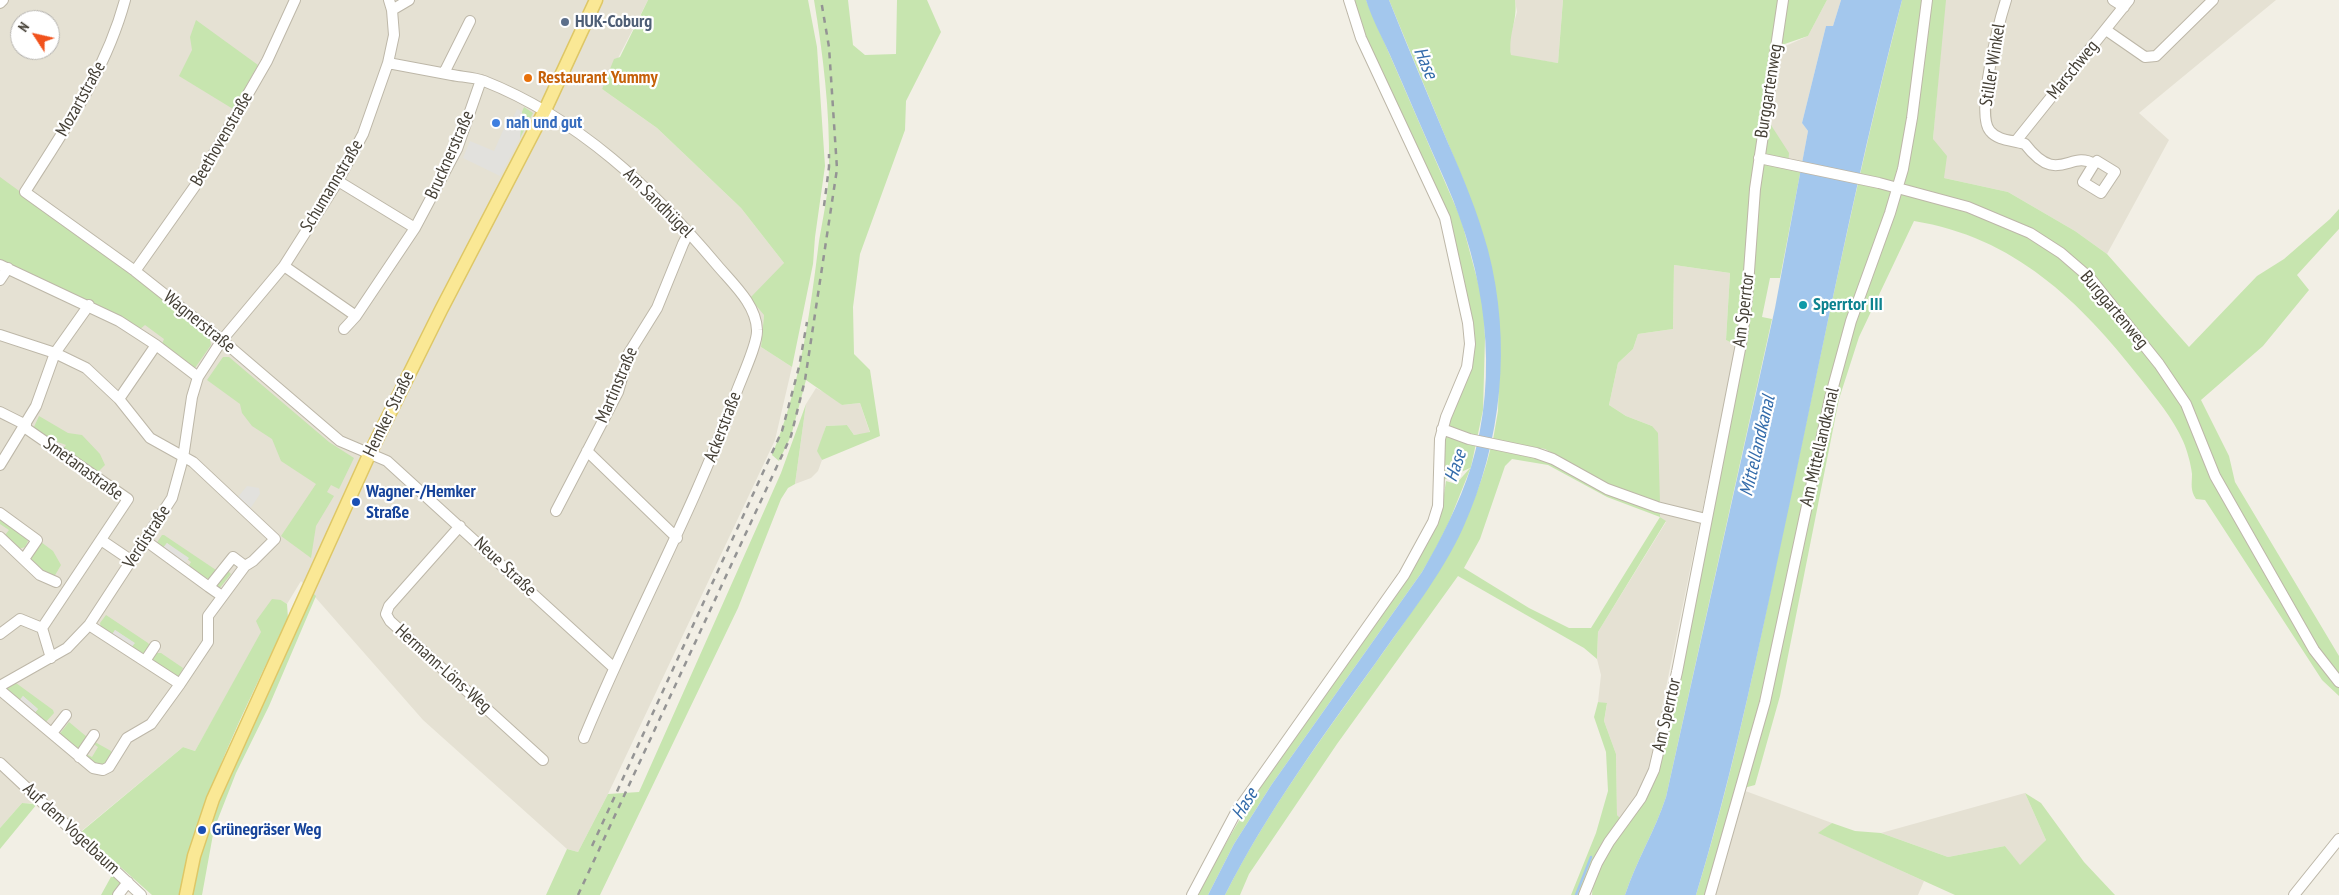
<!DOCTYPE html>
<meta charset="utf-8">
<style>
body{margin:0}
#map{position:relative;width:2339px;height:895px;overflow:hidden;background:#f2efe5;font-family:"PT Sans Narrow",sans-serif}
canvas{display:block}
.north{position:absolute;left:10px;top:10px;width:50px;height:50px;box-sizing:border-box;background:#fff;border:1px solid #b4b2ae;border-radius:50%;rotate:305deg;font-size:14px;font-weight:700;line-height:20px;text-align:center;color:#443f35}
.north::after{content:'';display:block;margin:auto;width:18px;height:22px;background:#f1521c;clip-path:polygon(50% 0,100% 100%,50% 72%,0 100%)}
</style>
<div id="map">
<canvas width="2339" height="895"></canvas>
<div class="north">N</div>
</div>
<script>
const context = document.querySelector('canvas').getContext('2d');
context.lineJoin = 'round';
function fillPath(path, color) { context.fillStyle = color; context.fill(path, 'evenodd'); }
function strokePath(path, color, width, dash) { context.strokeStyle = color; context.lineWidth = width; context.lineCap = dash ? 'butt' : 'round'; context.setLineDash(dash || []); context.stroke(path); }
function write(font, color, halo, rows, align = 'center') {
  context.font = font + ' "PT Sans Narrow",sans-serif'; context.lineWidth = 4.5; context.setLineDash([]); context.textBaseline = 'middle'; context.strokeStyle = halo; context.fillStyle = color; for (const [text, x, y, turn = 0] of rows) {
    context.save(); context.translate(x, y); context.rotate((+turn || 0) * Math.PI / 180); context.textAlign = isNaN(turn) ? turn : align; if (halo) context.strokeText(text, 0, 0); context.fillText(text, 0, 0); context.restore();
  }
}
const residential = new Path2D(`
 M0,0H648L602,89L657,128L741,208L784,263L764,315L761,347L792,367L775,440L608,794L578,852L567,849L423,720L301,581L287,604L281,600L195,751L183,747L73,838L36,803H22L0,828ZM20,20H50V50H20Z
 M1515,0H1563L1558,63L1511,56L1509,40L1517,12Z
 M1827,0H1841L1833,26H1826L1802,123L1808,131L1801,169L1788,166L1769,122L1781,48L1808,36Z
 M1945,0H2276L2139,113L2169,140L2107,254L2075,231L2008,192L1944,178L1933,139Z
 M1674,265L1730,273L1726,340L1736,345L1650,766L1639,794L1620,819L1617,815L1616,754L1604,721L1607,704L1598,702L1601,675L1597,659L1598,632L1666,522L1660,517L1652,426L1626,416L1609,405L1618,363L1633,349L1638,334L1673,329Z
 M816,388L833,397L842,405L860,403L870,433L854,435L847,425L826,426L818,451L822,460L818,471L811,478L795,484L806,404Z
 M1740,789L1832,823L1819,833L1924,881L1918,895H1710Z
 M2025,793L2046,840L2020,866L2005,846L1948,857L1881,833Z`);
const green = new Path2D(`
 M648,0H808L817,47L825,166L815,237L813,264L792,367L761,347L764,315L750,298L784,263L741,208L657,128L602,89L614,59L620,57Z
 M814,0H848L853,45L865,55L896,54L897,0H927L941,32L906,101L905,130L860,254L853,307L854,354L870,370L880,436L822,460L817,451L826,426L847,425L854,435L870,432L860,403L842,405L806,380L791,436L779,461L772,455C800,388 810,314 819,241C823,217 829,191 829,166C830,111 823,54 814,0Z
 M1349,0H1366L1461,219L1483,301L1485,338L1483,410L1471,467L1449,522L1435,550L1422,572L1272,784L1234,844L1208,895H1196L1266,774L1409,571L1441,514L1446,481L1456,484L1470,468L1439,482L1440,440L1470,344L1445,218Z
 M1389,0H1515C1518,21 1508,33 1511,55L1558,63L1563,0H1827L1808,36L1770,49L1760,120L1769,122L1789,153L1788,166L1801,169L1780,278H1770L1762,317L1772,319L1666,797C1655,831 1636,861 1625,895H1592L1594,865L1580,895H1571L1596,833L1608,791L1606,752L1594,717L1598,702L1607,703L1604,721L1616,754L1617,815L1626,824L1661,758L1744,349L1726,340L1730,273L1674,265L1673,329L1638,334L1633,349L1618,363L1609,405L1626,416L1652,426L1658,433L1660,503L1609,485L1545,449L1493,440L1498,411L1500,337L1464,182Z
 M1902,0H1946L1933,139L1947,156L1944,178L2008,192L2075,231L2107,254L2189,347L2257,276L2284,259L2330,219L2339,209V229L2297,275L2309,290L2263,346L2201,400L2229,456L2235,482L2339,656V696L2322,680L2205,500L2196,499C2190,490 2192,484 2192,474C2191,464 2187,450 2183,441C2173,418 2155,397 2140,378C2080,301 2014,237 1914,221L1859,337L1839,399L1780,696L1755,785L1740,789L1710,895H1696C1732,779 1756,660 1781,541C1820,360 1856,179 1902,0Z
 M196,20L258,65L233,109L179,76L192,50L190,37Z
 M524,107L533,113L520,138L522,112Z
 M0,177L125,268L210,339L211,345L195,368L191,369L162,344L164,339L145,325L139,330L0,261Z
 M223,357H229L329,442L354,458L339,489L331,485L327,492L334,496L316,526L311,558L281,536L316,484L281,461L272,439L252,426L242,413L240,404L207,380Z
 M806,404L795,484L788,488L781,499L738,608L600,895H546L567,849L578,852L608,794L639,792L781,473Z
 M39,416L68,433L82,435L100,454L105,465L97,473L62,450L66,445L44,437L33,429Z
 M1491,447L1546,458L1660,510V517L1666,521L1598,632L1597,659L1584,648L1458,576L1337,744L1249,874L1240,895H1225C1264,817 1316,746 1367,675C1419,602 1469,536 1491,447ZM1512,459L1548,465L1607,497L1660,517L1591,628H1569L1529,608L1464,568L1480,539L1505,466Z
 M0,516L29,539L25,547L19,549L5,535L9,530L0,524Z
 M162,535H164L216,570L210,580L188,567L191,562L167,543L162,549L156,544Z
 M41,542L53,551L61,565L54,577L43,572L29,559Z
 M228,571L231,574L219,589L217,585Z
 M312,592L316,596L269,706L236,773L214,829L202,895H191L198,859L216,802Z
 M272,599L281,600L287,604L288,618C246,708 199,797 180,895H152L81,832L183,747L195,751L261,632L256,621Z
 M106,615L148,643L150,646L143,655L130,649L134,643L115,630L111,636L101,628L100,623Z
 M157,653H161L183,668L178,679L154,664L152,660Z
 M16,683L53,710L54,713L44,724L33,715L38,709L23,696L18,702L6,692L7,688Z
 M69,722L87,737L77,751L58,736Z
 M95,742L111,751L113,756L107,764L95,765L85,759L86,754L92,757L98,747L92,743Z
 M2025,793L2041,803L2084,862L2115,895H1955L1818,833L1832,823L1855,831L1881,833L1948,857L2005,846L2020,865L2046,840Z
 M22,803L37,804L0,849V828Z
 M112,875L121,884L113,895H101Z`);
const parking = new Path2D(`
 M517,109L522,112L520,138L500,176L463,158L470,141L494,151L505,126L509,127Z
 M247,486L259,488L260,494L250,509L237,498Z
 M167,543L189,558L184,565L162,549Z
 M115,630L135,643L130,649L111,636Z
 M23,696L38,709L33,715L18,702Z`);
const water = new Path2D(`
 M1366,0H1389C1408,48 1428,95 1448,143C1463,177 1478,213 1488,250C1512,342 1502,442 1463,528C1441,576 1407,618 1377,661C1322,737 1267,812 1225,895H1208L1234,844L1272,784L1422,572C1441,539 1459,504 1471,467C1500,373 1485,272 1446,183C1427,141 1409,98 1390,55C1382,37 1372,19 1366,0Z
 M1841,0H1902C1852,191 1816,384 1774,577C1751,684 1728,790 1696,895H1625C1636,861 1655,831 1666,797L1775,308L1808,131L1802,123L1826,26H1833Z`);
const stream = new Path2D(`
 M1576,895L1591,857`);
const minor = new Path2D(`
 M125,0C106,71 64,130 25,192L135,271L222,340L340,441L387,461L613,667
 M389,0L392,10
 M2006,0C1999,22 1975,115 1990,131C1998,141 2013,140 2025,144C2058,187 2070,149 2094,164L2097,161L2115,172L2101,193L2083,182L2094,164
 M2113,0L2124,7
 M0,3L3,0
 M2106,30L2145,57L2156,56L2213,0
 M388,63C409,67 431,71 452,75C462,77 474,77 484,81C578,118 653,189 717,265C733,284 756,304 757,330C758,344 740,381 735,396C692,514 631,623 584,738
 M444,73L470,21
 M2016,141L2129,0
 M1759,158L1879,183L1968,207L2030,233L2061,253L2090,278L2159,364L2186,404L2215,476L2314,650L2339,682
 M338,181L415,228
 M0,265L119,321L156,345L198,377
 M284,266L356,316
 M135,271L195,186L267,61L295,0
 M0,280L8,268
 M344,329L356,316L415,228L457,149L481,80
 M0,335L55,353L86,368L119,399L150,438L193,462L275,539L253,561L245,566
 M119,399L156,345
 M0,412L26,425
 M24,427L128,499L42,628L51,658
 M1442,429L1469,439L1536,453L1553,459L1607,489L1657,507L1706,519
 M587,451L677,538
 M0,465L36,406L55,353L89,305
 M556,511L618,392L629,353L657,308L683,244L689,232
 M0,513L37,540L24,559
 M460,526L389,606L386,614L390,621L543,760
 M0,537L40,575L56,582
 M101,540L132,561
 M146,541L209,587
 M89,625L180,684
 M0,634L20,619L42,628
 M145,661L155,646
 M0,686L67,648L89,625L172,498L183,458L192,397L198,377L222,340L284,266L338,181L363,134L388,63L394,35L392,10L409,0
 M0,690L93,768L103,770L109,767L127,738L151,724L180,684L208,642V616L245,566L233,557L209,587L222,596
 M52,733L66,715
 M79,757L94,735
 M0,763L141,895
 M118,895L128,882
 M1192,895L1235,814L1404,575L1433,522L1438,506L1440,439L1446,417L1467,367L1470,344L1468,323L1445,218L1361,38L1349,0
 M1584,895L1597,863L1609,842L1641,798L1654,770L1677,672L1741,344L1747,299L1755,189L1783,0
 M1710,895L1765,702L1830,398L1851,321L1890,213L1903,169L1912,118L1927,0
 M2294,895L2339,839`);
const major = new Path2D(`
 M186,895L194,856L213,799L369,455L441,310L545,110L596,0`);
const rail = new Path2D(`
 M824,206L829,167V154
 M592,846L782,431L799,367L807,322
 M578,895L791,436L805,380L837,169L829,47L821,0`);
const markers = [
 [565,22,5,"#5c6f8a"],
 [528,78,5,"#e8710a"],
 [496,123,5,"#3f7fe0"],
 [1803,305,5,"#0f9aa8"],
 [356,502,5,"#1a4fb4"],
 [202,830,5,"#1a4fb4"]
];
const serviceNames = [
 ["HUK-Coburg",575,22]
];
const streetNames = [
 ["Stiller Winkel",1993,65,-81],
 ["Marschweg",2073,70,-51],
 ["Burggartenweg",1769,91,-81],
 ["Mozartstraße",81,99,-61],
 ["Beethovenstraße",222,139,-60],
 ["Brucknerstraße",450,155,-66],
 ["Schumannstraße",332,186,-59],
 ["Am Sandhügel",658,203,45],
 ["Am Sperrtor",1744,310,-83],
 ["Burggartenweg",2114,310,50],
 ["Wagnerstraße",199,322,39],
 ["Martinstraße",617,385,-67],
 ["Hemker Straße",389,414,-64],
 ["Ackerstraße",723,427,-69],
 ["Am Mittellandkanal",1820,447,-77],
 ["Smetanastraße",83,469,36],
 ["Verdistraße",147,537,-57],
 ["Neue Straße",505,567,43],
 ["Hermann-Löns-Weg",443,669,42],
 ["Am Sperrtor",1667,715,-77],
 ["Auf dem Vogelbaum",71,829,43]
];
const foodNames = [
 ["Restaurant Yummy",538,78]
];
const shopNames = [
 ["nah und gut",506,123]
];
const cultureNames = [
 ["Sperrtor III",1813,305]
];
const transitNames = [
 ["Wagner-/Hemker",366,492],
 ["Straße",366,513],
 ["Grünegräser Weg",212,830]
];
const waterNames = [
 ["Hase",1425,63,67],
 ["Mittellandkanal",1758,446,-77],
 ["Hase",1456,466,-71],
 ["Hase",1245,804,-58]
];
fillPath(residential, '#e5e1d3');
fillPath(green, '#c7e5af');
fillPath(parking, '#e2e1dd');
fillPath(water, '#a3c7ed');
strokePath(stream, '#a3c7ed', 2.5);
strokePath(minor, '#bdb7a8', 12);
strokePath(major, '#dec766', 15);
strokePath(minor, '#fff', 10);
strokePath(major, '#fae895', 12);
strokePath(rail, '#949494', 2.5, [6, 6]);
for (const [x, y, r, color] of markers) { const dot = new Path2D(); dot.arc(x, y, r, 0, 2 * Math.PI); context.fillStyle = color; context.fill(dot); strokePath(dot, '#fff', 2); }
write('bold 18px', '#4e5e75', '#fff', serviceNames, 'left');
write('18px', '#443f35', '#fff', streetNames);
write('bold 18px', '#c56008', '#fff', foodNames, 'left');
write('bold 18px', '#366cbe', '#fff', shopNames, 'left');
write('bold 18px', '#0d838f', '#fff', cultureNames, 'left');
write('bold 18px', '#164399', '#fff', transitNames, 'left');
write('italic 19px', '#336baa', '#fff', waterNames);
</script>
